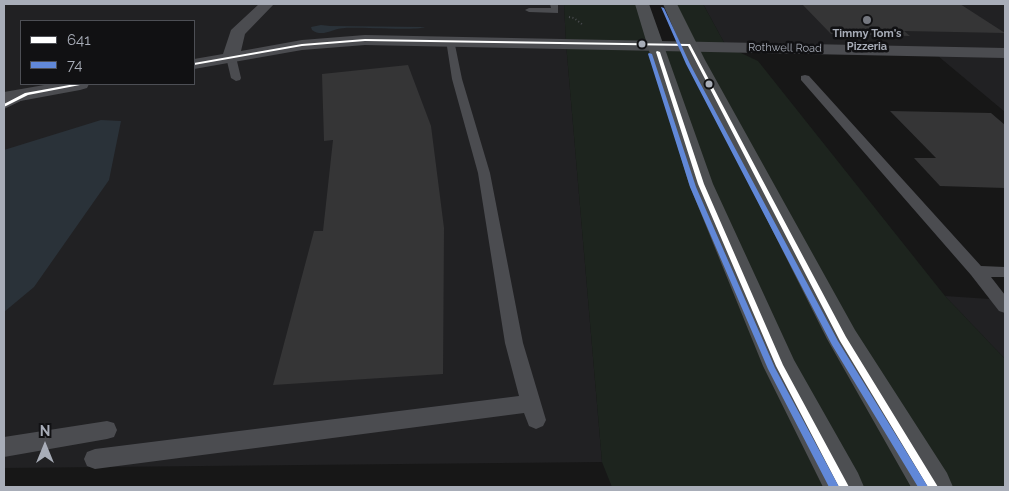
<!DOCTYPE html>
<style>
body{margin:0}
#map{position:relative;width:1009px;height:491px;overflow:hidden;background:#171717;font-family:Raleway,sans-serif}
canvas{display:block}
.frame{position:absolute;inset:0;border:5px solid #a8adb8;pointer-events:none}
.legend{position:absolute;left:20px;top:20px;width:175px;height:65px;box-sizing:border-box;background:#111113;border:1px solid #4d4f55;margin:0;padding:6px 9px;list-style:none;font-size:15px;color:#a8adb8}
.legend li{display:flex;align-items:center;gap:10px;height:25px}
.legend b{width:25px;border:1px solid #4d4f55}
.north{position:absolute;left:20px;top:421px;width:50px;height:50px;-webkit-text-stroke:4px #111113;paint-order:stroke;rotate:0deg;font-size:14px;font-weight:700;line-height:20px;text-align:center;color:#a8adb8}
.north::after{content:'';display:block;margin:auto;width:18px;height:22px;background:#a8adb8;clip-path:polygon(50% 0,100% 100%,50% 72%,0 100%)}
</style>
<div id="map">
<canvas width="1009" height="491"></canvas>
<div class="frame"></div>
<ul class="legend">
<li><b style="height:6px;background:#fff"></b>641</li>
<li><b style="height:6px;background:#6188d8"></b>74</li>
</ul>
<div class="north">N</div>
</div>
<script>
const context = document.querySelector('canvas').getContext('2d');
context.lineJoin = 'round';
function fillPath(path, color) { context.fillStyle = color; context.fill(path, 'evenodd'); }
function strokePath(path, color, width, dash) { context.strokeStyle = color; context.lineWidth = width; context.lineCap = dash ? 'butt' : 'round'; context.setLineDash(dash || []); context.stroke(path); }
function write(font, color, halo, rows, align = 'center') {
  context.font = font + ' Raleway,sans-serif'; context.lineWidth = 5; context.setLineDash([]); context.textBaseline = 'middle'; context.strokeStyle = halo; context.fillStyle = color; for (const [text, x, y, turn = 0] of rows) {
    context.save(); context.translate(x, y); context.rotate((+turn || 0) * Math.PI / 180); context.textAlign = isNaN(turn) ? turn : align; if (halo) context.strokeText(text, 0, 0); context.fillText(text, 0, 0); context.restore();
  }
}
const built = new Path2D(`
 M4,4H564L566,43L602,462L4,468ZM21,21H194V84H21Z
 M703,4H1005V112L932,51L726,46Z
 M945,296L1005,300V359Z`);
const green = new Path2D(`
 M564,4H642L655,45H689L670,4H703L726,46L758,61L945,296L1005,359V487H612L602,462L566,43Z`);
const water = new Path2D(`
 M321,25L330,26L425,27C416,31 360,27 345,28C333,28 323,38 312,30L311,27Z
 M101,120L121,121L109,180L34,287L4,312V150Z`);
const building = new Path2D(`
 M802,4H960L1005,33L904,31L910,36L831,34Z
 M408,65L431,126L444,228L443,374L273,385L314,231H323L333,140L324,141L322,74Z
 M890,111L991,113L1005,125V188L940,186L914,158H936Z`);
const path = new Path2D(`
 M569,17L574,18L583,25`);
const service = new Path2D(`
 M550,4H558V13L529,12L525,10L529,8H551Z
 M450,37L454,40L462,79L490,173L523,343L546,420L543,426L536,429L529,426L524,413L95,469L87,466L84,459L87,452L95,449L519,396L505,343L478,173L452,79L446,40Z
 M231,54L236,57L241,78L240,80L236,81L231,78L226,57Z
 M805,75L809,76L981,266L1005,267V277H991L1005,295V313L999,311L971,275L801,80V76Z
 M27,91L31,92L32,94L31,96L4,109V102Z
 M107,421L114,423L117,430L114,437L107,439L4,457V437Z`);
const minor = new Path2D(`
 M259,4H274L245,34L241,51L302,40L365,35L1005,48V58L365,45L302,50L194,69V59L223,54L231,30Z
 M50,84H89L87,88L80,90L4,104V92Z`);
const primary = new Path2D(`
 M635,4H649L713,184L794,360L858,473L864,487H823L763,366L689,184Z
 M663,4H677L705,60L855,330L947,473L953,487H911L827,339L687,60Z`);
const bus1 = new Path2D(`
 M365,39L690,44L846,337L938,487H928L840,341L688,46L365,41L302,46L194,65V63L302,44Z
 M657,51L660,52L704,184L783,365L849,487H839L776,366L698,184L656,52Z
 M75,84H82L80,85L28,95L4,107V104L25,93Z`);
const bus2 = new Path2D(`
 M661,7L664,8L690,64L838,341L928,487H918L832,345L686,64Z
 M649,53L652,54L696,187L775,368L839,487H829L768,369L690,187L648,54Z`);
const markers = [
 [867,20,5,"#757880"],
 [642,44,4.5,"#a8adb8"],
 [709,84,4.5,"#a8adb8"]
];
const farPoinames = [
 ["Timmy Tom's",867,34],
 ["Pizzeria",867,47]
];
const farStreetnames = [
 ["Rothwell Road",785,48,1]
];
fillPath(built, '#212123');
fillPath(green, '#1d241e');
fillPath(water, '#2a3239');
fillPath(building, '#353536');
strokePath(path, '#4d4e52', 2, [1, 2.5]);
fillPath(service, '#4b4c50');
fillPath(minor, '#4b4c50');
fillPath(primary, '#4d4f52');
fillPath(bus1, '#fff');
fillPath(bus2, '#6188d8');
for (const [x, y, r, color] of markers) { const dot = new Path2D(); dot.arc(x, y, r, 0, 2 * Math.PI); context.fillStyle = color; context.fill(dot); strokePath(dot, '#111113', 2); }
write('bold 11px', '#a8adb8', '#111113', farPoinames);
write('11px', '#a8adb8', '#111113', farStreetnames);
</script>
